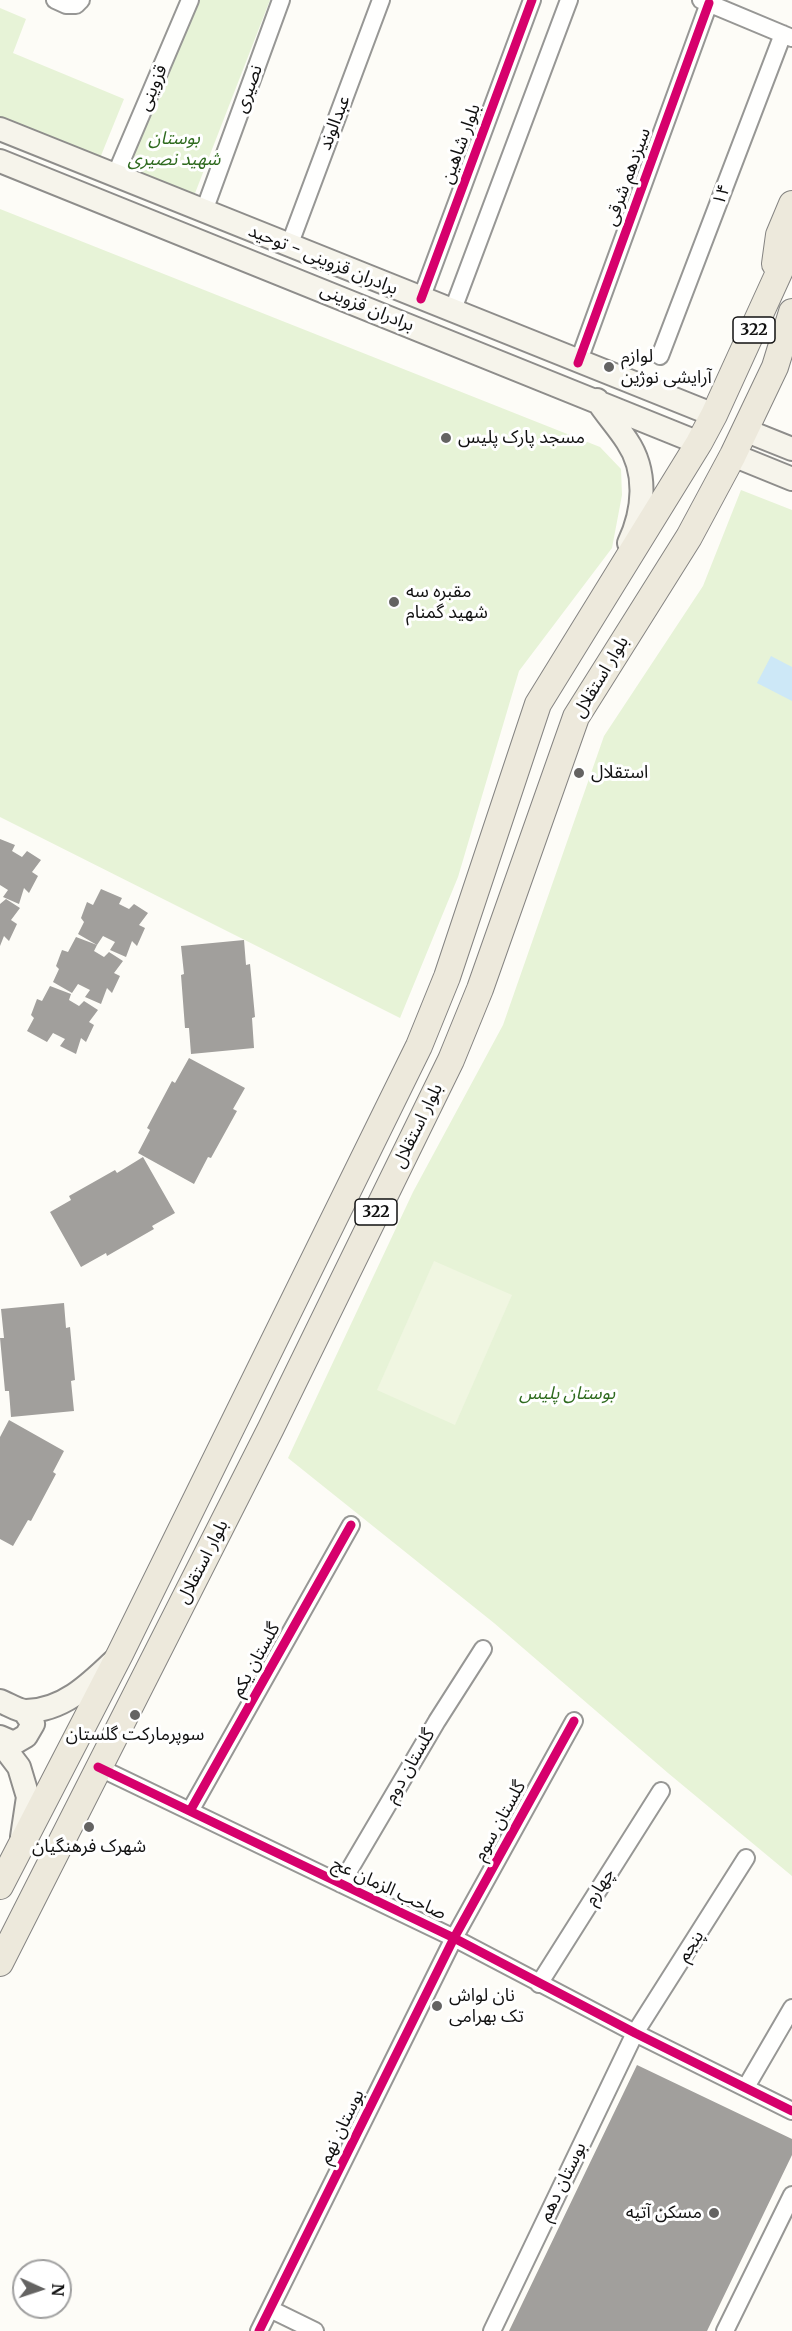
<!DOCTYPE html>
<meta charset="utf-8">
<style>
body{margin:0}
#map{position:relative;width:792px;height:2331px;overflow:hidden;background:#fdfcf7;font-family:Merriweather,serif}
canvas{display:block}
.north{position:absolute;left:12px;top:2259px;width:60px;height:60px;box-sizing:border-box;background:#fff;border:2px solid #a0a0a0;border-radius:50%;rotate:93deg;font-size:16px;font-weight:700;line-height:24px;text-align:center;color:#111}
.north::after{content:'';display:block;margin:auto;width:21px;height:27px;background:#646362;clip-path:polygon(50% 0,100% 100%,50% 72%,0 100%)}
</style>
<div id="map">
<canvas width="792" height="2331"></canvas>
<div class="north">N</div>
</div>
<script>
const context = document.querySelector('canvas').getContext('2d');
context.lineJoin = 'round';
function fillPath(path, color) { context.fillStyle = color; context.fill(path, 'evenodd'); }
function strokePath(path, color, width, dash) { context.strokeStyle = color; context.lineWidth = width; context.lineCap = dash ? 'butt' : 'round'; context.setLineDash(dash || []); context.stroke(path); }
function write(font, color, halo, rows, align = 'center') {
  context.font = font + ' Merriweather,"Noto Sans Arabic",serif'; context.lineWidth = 6; context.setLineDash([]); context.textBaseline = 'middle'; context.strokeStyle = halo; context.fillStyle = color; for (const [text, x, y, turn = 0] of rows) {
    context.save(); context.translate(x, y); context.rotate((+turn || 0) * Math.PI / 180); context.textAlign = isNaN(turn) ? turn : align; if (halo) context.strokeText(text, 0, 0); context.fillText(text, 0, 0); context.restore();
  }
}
const green = new Path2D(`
 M197,0H270L192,201L124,174Z
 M0,8L26,19L13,53L124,99L98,163L0,122Z
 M0,209L600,447L621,469L622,495L612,548L519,671L458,877L400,1018L0,817Z
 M741,490L792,510V1876L668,1773L494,1623L288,1458L413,1192L503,1025L604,736L703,586Z`);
const pitch = new Path2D(`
 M434,1261L512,1295L455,1425L377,1390Z`);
const water = new Path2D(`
 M771,656L792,667V701L757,683Z`);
const building = new Path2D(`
 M0,839L15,845L12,851L22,857L27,851L41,860L32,872L38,876L29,893L24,888L19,904L3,897L8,890L0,885Z
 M101,889L122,898L119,904L129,909L134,904L148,913L139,925L145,928L137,946L132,941L126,957L110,950L115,942L103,936L97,945L94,951L104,957L109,952L123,961L114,973L120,976L112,993L107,988L101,1004L85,997L90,990L78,984L72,993L53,982L59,969L56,966L62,950L68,952L76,937L97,945L78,934L84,922L81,918L87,902L93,905Z
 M6,899L20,908L11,920L17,924L9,941L4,936L0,946V904Z
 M244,940L246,965L250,964L255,1017L252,1018L254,1048L191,1054L189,1028H185L181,975L184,974L181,946Z
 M50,986L71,994L69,1000L79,1006L84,1001L98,1010L89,1022L94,1025L86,1042L81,1038L76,1054L60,1046L65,1039L53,1033L47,1042L27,1031L34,1018L31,1015L37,999L42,1001Z
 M189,1058L245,1088L233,1109L237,1111L211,1158L208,1157L194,1184L138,1153L150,1130L147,1128L172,1081L175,1083Z
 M143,1157L175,1213L152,1226L154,1229L107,1256L106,1253L81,1267L50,1212L71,1200L69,1196L115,1170L117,1173Z
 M64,1303L66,1328L70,1327L75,1380L71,1381L74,1411L11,1417L9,1391H5L0,1338H4L1,1309Z
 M9,1420L64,1451L53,1472L56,1474L31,1521L28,1520L13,1546L0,1539V1437Z
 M637,2065L792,2139V2155L707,2331H509Z`);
const minor = new Path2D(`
 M55,0L66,5H76L81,0
 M701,0L792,38
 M115,176L190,0
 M204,211L281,0
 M289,246L381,0
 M421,299L532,0
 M452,312L569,0
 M660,356L783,34
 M578,363L709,3
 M98,1767L454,1938L635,2033L792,2111
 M190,1811L351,1525
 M341,1884L437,1721L483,1649
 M539,1984L661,1791
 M746,2087L792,2008
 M270,2309L315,2331
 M259,2331L454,1938L574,1721
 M492,2331L635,2033L746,1858
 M725,2331L792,2195`);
const secondary = new Path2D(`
 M0,129L714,415
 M0,161L699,443
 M597,400C606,414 618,427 627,441C648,472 644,511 629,543
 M747,431L792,449
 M733,455L792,479
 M0,1701C8,1704 18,1711 26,1711C62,1711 89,1685 113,1662
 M0,1737L14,1743L26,1736L33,1724L24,1711
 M0,1742L19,1767L28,1797L22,1837`);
const primary = new Path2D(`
 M775,264L779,235L792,204
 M0,1886L120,1654L419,1046L447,977L538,704L699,443L714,415L792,244
 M0,1963L271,1428L451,1060L480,989L576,717L689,537L733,455L775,367L792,312`);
const cycleway = new Path2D(`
 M421,299L532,0
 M578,363L709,3
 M98,1767L454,1938L635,2033L792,2111
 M190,1811L351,1525
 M259,2331L454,1938L574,1721`);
const markers = [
 [609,367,6,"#646362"],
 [446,438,6,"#646362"],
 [394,602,6,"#646362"],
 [579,773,6,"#646362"],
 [135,1715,6,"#646362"],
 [89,1827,6,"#646362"],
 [437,2006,6,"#646362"],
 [714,2213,6,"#646362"]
];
const shields = [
 [754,330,42],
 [376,1212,42]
];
const shieldNames = [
 ["322",754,330],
 ["322",376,1212]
];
const streetNames = [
 ["قزوینی",153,88,-67],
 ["نصیری",249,89,-70],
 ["عبدالوند",335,123,-69],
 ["بلوار شاهین",461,144,-70],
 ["سیزدهم شرقی",628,177,-70],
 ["۱۴",722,195,-69],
 ["برادران قزوینی - توحید",323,260,22],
 ["برادران قزوینی",367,308,22],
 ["بلوار استقلال",601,677,-59],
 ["بلوار استقلال",418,1126,-64],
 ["بلوار استقلال",203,1562,-63],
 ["گلستان یکم",256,1660,-61],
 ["گلستان دوم",410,1766,-60],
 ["گلستان سوم",500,1821,-61],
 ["چهارم",600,1887,-58],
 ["صاحب الزمان عج",389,1889,25],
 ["پنجم",691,1946,-57],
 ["بوستان نهم",342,2127,-64],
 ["بوستان دهم",563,2182,-64]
];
const parkNames = [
 ["بوستان",174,139],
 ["شهید نصیری",174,160],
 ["بوستان پلیس",567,1394]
];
const poiNames = [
 ["لوازم",621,357],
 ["آرایشی نوژین",621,378],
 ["مسجد پارک پلیس",458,438],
 ["مقبره سه",406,592],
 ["شهید گمنام",406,613],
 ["استقلال",591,773],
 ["سوپرمارکت گلستان",135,1735,"center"],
 ["شهرک فرهنگیان",89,1847,"center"],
 ["نان‌ لواش‌",449,1996],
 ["تک‌ بهرامی",449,2017],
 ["مسکن آتیه",702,2213,"right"]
];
fillPath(green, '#e7f3d7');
fillPath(pitch, '#f0f6e1');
fillPath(water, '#cde8f7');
fillPath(building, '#a19f9c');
strokePath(minor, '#979795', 20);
strokePath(secondary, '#8e8d8b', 26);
strokePath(primary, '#858482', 28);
strokePath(minor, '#fffffe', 16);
strokePath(secondary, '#f6f4eb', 22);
strokePath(primary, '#ede9dc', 26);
strokePath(cycleway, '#d6006c', 9);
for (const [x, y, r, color] of markers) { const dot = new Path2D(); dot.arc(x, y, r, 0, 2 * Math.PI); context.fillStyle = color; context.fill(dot); strokePath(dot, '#fff', 2); }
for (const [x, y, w] of shields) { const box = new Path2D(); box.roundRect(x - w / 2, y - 13, w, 26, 4.5); context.fillStyle = '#fff'; context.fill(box); strokePath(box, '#111', 1.5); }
write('bold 16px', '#111', null, shieldNames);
write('18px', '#111', '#fff', streetNames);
write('italic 18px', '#2f6b1f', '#fff', parkNames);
write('18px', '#111', '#fff', poiNames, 'left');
</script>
